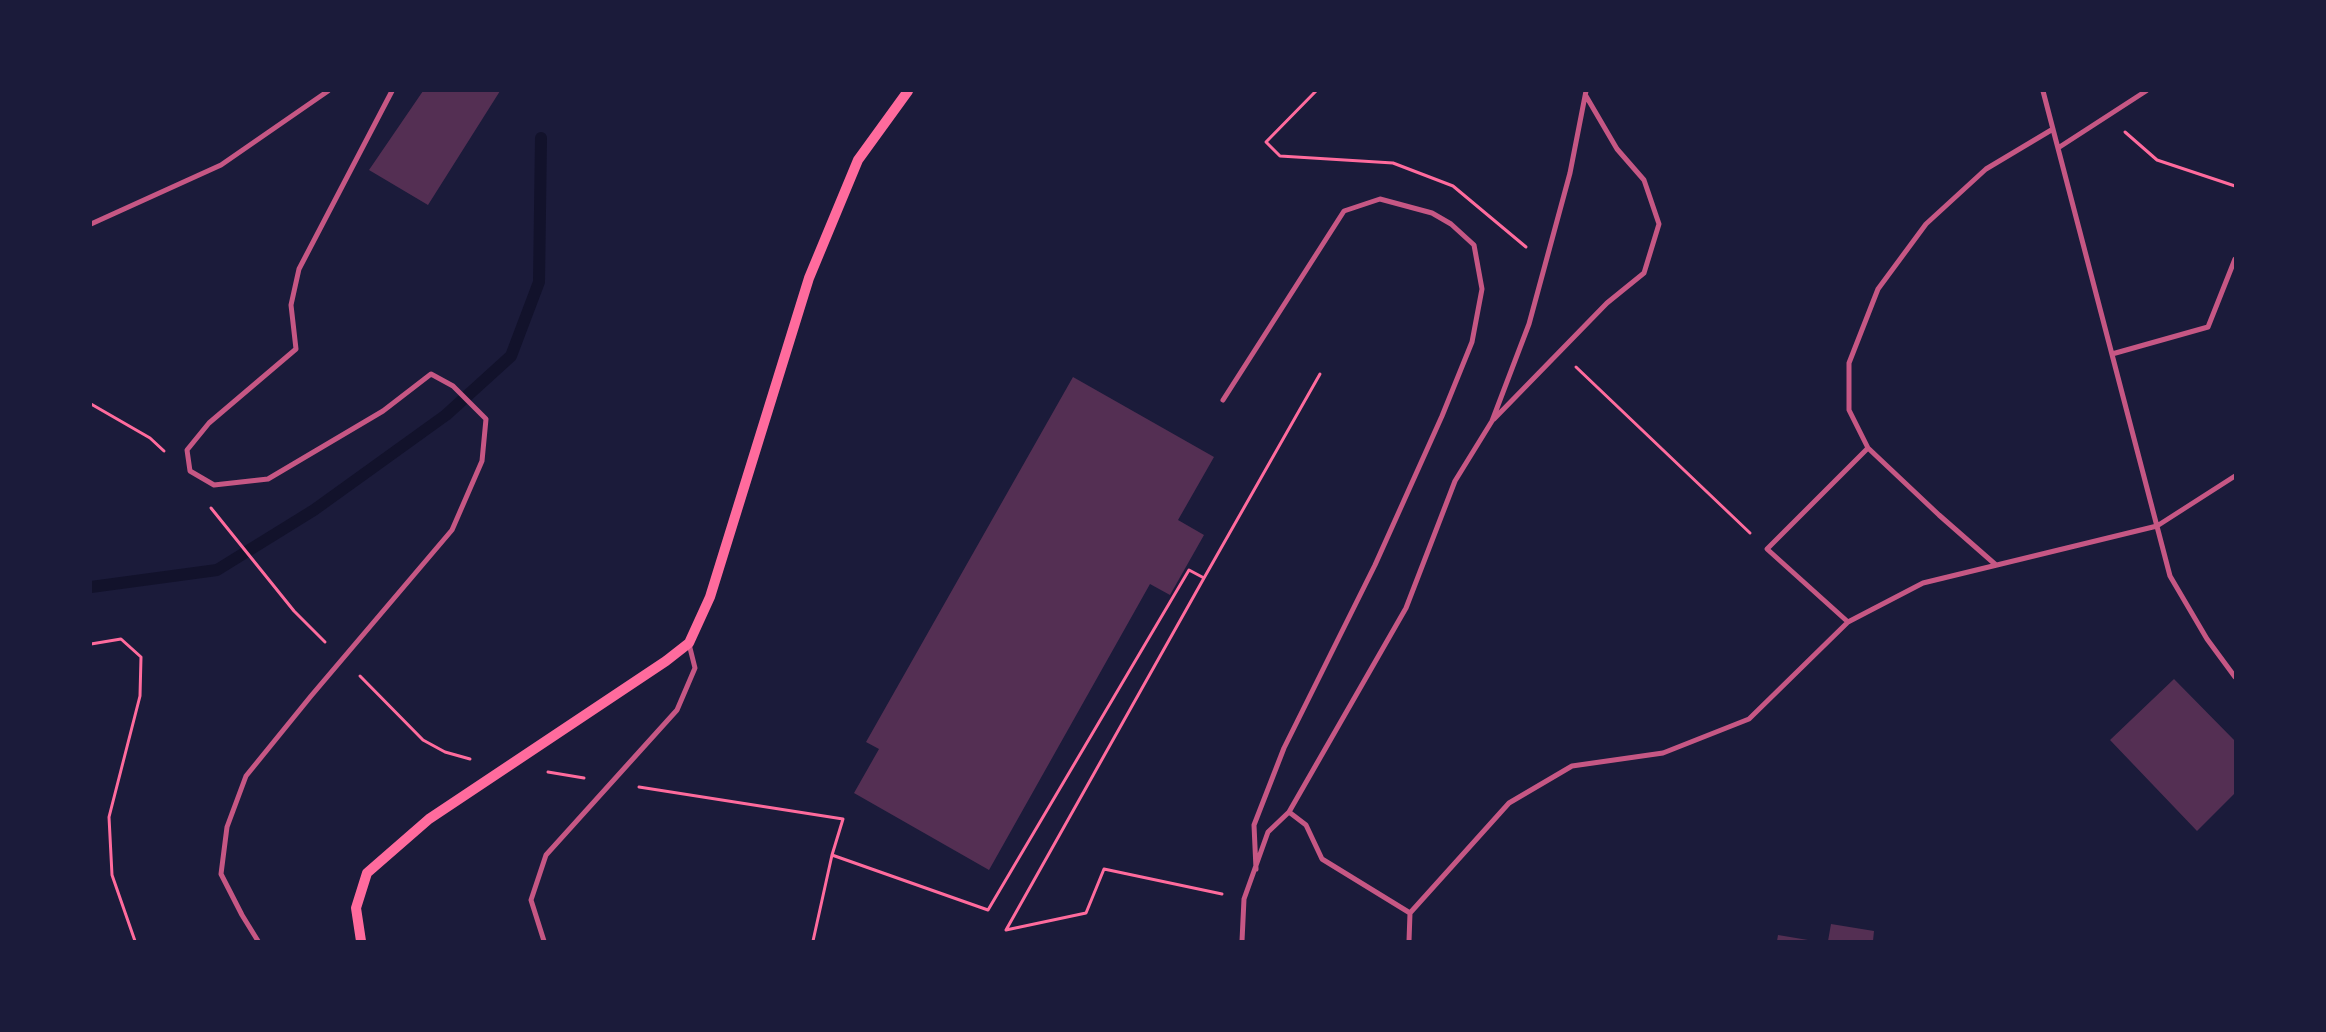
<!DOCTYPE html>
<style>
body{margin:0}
#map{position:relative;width:2326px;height:1032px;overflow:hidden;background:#1b1b3a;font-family:"Work Sans",sans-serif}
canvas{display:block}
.frame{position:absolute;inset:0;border:92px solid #1b1b3a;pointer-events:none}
</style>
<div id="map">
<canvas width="2326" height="1032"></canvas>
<div class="frame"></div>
</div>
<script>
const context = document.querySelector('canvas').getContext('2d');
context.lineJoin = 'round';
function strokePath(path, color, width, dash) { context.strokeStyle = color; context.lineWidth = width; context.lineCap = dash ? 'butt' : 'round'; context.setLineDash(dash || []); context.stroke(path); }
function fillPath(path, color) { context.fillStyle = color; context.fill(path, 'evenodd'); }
const stream = new Path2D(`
 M91,587L217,570L314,510L446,415L511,356L539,282L541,138`);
const building = new Path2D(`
 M423,91H500L428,205L369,170Z
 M1073,377L1214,457L1178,520L1204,535L1170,595L1150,584L989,870L854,793L879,749L866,742Z
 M2174,679L2235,741V793L2197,831L2110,740Z
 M1831,924L1874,931L1873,941H1828Z
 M1778,935L1808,940V941H1777Z`);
const path = new Path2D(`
 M1316,91L1266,142L1280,156L1393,163L1453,186L1526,247
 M2125,132L2157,160L2235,186
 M1576,367L1750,533
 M91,404L150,438L164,451
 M211,508L294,611L325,642
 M1204,578L1320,374
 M91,644L121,639L141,657L140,696L109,817L112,875L135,941
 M360,676L423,740L445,752L470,759
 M548,772L584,778
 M639,787L843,819L832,855L988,910L1189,570L1204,578L1006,930
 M1006,930L1086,913L1104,869L1222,894
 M813,941L832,855`);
const minor = new Path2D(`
 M2043,91L2170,576L2207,639L2235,677
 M2058,148L2146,91
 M91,224L221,165L328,91
 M2112,354L2208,327L2235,259
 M1223,400L1344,211L1380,199L1432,213L1451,224L1474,245L1482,289L1472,342L1442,416L1375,565L1284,748L1254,825L1256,869
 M1494,419L1607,303L1644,273L1659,224L1644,180L1617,149L1586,96
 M1996,565L1939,515L1868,448L1849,410V363L1878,289L1926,224L1986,169L2053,129
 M1848,622L1767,549L1868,448
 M1289,812L1306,825L1322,859L1410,913
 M1410,913L1509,803L1572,766L1663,753L1749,719L1848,622L1923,583L2157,526L2235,476
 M258,941L242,915L221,874L227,827L246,776L311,696L452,530L482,461L486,419L453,386L431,374L383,411L268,479L214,485L190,471L187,450L209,423L296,349L291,305L299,269L392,91
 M544,941L531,900L546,855L677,710L695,668L689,644
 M1242,941L1244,899L1268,832L1289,812L1406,608L1455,481L1492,421L1529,324L1570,173L1586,91
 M1409,941L1410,913`);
const secondary = new Path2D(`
 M361,941L356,908L367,873L429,819L666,661L689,643L710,597L809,278L858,160L908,91`);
strokePath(stream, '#12122b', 12);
fillPath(building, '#542f53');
strokePath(path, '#ff6b9d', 3);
strokePath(minor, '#c65784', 5);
strokePath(secondary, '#ff6b9d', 10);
</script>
